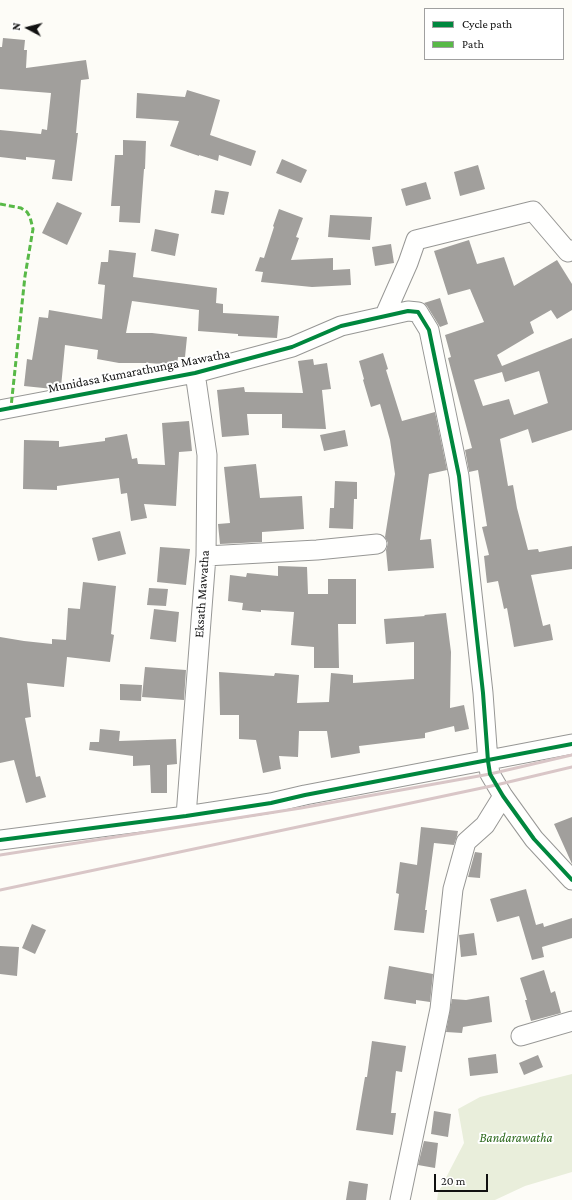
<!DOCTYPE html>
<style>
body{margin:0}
#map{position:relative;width:572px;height:1200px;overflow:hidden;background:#fdfcf7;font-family:"Crimson Pro",serif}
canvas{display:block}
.legend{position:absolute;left:424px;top:8px;width:140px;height:52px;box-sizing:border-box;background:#fff;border:1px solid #a0a0a0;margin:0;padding:5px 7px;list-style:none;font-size:12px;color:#111}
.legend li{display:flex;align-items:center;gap:8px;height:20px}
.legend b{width:20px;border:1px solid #a0a0a0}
.north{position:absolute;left:8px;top:8px;width:40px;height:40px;-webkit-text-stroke:3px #fff;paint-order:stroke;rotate:277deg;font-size:11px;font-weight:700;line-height:16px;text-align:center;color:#111}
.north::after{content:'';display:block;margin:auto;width:14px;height:18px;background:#111;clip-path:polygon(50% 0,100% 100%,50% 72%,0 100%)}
.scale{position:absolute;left:434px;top:1174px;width:54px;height:18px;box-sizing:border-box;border:2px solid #111;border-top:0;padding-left:5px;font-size:12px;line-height:14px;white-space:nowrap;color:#111;-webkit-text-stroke:3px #fff;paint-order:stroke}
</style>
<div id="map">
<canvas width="572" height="1200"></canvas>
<ul class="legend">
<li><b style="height:5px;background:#00873e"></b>Cycle path</li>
<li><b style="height:5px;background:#58b947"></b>Path</li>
</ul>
<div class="north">N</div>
<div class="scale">20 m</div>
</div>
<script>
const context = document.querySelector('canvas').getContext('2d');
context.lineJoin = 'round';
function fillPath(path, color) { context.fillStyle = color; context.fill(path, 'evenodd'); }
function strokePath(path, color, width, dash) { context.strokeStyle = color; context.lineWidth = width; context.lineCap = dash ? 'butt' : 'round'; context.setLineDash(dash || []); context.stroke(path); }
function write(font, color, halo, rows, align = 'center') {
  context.font = font + ' "Crimson Pro",serif'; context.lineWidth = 4; context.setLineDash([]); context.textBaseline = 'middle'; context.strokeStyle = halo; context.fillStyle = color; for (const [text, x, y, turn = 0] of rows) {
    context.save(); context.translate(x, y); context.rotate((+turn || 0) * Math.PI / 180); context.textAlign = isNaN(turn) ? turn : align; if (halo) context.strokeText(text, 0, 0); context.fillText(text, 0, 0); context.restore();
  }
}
const cemetery = new Path2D(`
 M572,1074V1172L525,1186L495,1200H437L438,1193L464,1143L458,1109L480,1097Z`);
const building = new Path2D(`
 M3,38L25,40L24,50H27L26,68L86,60L89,79L81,80L76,133H78L72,181L52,179L55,160L26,157V160L0,157V130L41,134L42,129L47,130L51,93L0,89V47H2Z
 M187,90L220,100L210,135L256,151L251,166L219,155L218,161L199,155V156L170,146L179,121L136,118L137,93L185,97Z
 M123,140L146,141L145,169H144L140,223L119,222L120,206H111L115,155H123Z
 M282,159L307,170L301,183L276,173Z
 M478,165L485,189L460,196L454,172Z
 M426,182L431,199L406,206L401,189Z
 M215,190L229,192L224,215L211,213Z
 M57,202L82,213L67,245L42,233Z
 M279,209L303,218L296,237L299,238L291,260L333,258V270L350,269L351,285L312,287L261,282L263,272L255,271L260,257L264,258L274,227L273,226Z
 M330,215L372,217L370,240L328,237Z
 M155,229L179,234L175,256L151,251Z
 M469,240L477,264L504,257L514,286L557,260L572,284V310L557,319L551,310L530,322L534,333L497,355L502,366L572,338V430L532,443L528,429L500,439L508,486L513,485L517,508L528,550L538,549L539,552L572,546V569L531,575L543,626L550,624L553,640L514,647L507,608L504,609L498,581L487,583L484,556L489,555L482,527L487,526L478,470L469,472L465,450L472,448L448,358L451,357L445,335L484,322L470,289L448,295L434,251ZM539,371L548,403L514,415L509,399L483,406L474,380L502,372L505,382Z
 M391,244L394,263L375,266L372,247Z
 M109,250L136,253L133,277L217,288L216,303L223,304V313L279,316L277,338L238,336V334L198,331L199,310L132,301L126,333H152L187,337L185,357H178L177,365L148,363H119L97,359L98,350L65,345L61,387L53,389L24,386L27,359L32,360L39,317L48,318L49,310L102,319L105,285L98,284L101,262H108Z
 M440,298L448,324L440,327L427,306L424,303Z
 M383,353L388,369L386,370L402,421L435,412L447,470L429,474L420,540L431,539L434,568L388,571L386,550L388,543L385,537L395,474L390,440L380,404L371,407L363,380L364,379L359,361Z
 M313,359L314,365L327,363L331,389L322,390L326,429L282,428V414H247L249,435L222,437L217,390L244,387L245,392L303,393L298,361Z
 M189,421L192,451L179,452L176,506L144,504L147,518L131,521L127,493L121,494L119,478L57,486V490L23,489L24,440L59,441V447L105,441V438L127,434L132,459L137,458L138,464L165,465L162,423Z
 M345,430L348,446L324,451L320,435Z
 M256,464L260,498L302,496L304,529L262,532V542L220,544L218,524L230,523L224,467Z
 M335,481L357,482V499H354L353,529L329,528L330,508H334Z
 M120,531L126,554L98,561L92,538Z
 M160,547L190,549L186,585L157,582Z
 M278,566L307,567L308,594H328V579H356V624H338L339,668H314V647L291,645L294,612L261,610V612L242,610L243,603L228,601L230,575L246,577L247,573L278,576Z
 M83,582L116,586L111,634L114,635L110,662L67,657L64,687L27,683L31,717L25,718L36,777L40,776L46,797L26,803L14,760L0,763V637L24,641L52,644V639L66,640L68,608L80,609Z
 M149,588L168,589L166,606L147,605Z
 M154,609L179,612L176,642L150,639Z
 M446,613L451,652L450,708L464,705L469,729L455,732L454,726L425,733V738L359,746L360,753L331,758L327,731H299L298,757L279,756L281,769L263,773L256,740L239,739V715H220L219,672L274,676L275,673L299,675L297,703L329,702L331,673L353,675V683L414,679V642L386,644L384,619L425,616L424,615Z
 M145,667L186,670L184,700L142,697Z
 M120,684L142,685L141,701L120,700Z
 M100,729L120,731L119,741L176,739L177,764L167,765V793H151L150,765L133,766V756L89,750L90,742H99Z
 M572,817V864L554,824Z
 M421,827L458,831L457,836L454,845L434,843L425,910H427L424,933L394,930L399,894L396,893L400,862L417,865Z
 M475,852L482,853L480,878L468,877Z
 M526,889L536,925L543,923L544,927L572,918V938L542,947L544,957L532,960L519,916L497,922L490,899Z
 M32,924L46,930L35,954L22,948Z
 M474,933L477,955L461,957L459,935Z
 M0,946L19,947L17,976L0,974Z
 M389,966L433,974L430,1002L416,1000V1004L384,999Z
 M544,970L551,993L555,991L561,1013L531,1021L525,1000H527L520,978Z
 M489,996L492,1022L463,1027L462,1033L446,1032L452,999L466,1000Z
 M372,1041L406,1046L402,1072L396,1071L391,1113H396L393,1135L356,1130L365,1077H367Z
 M496,1054L498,1073L470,1076L468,1058Z
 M538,1055L543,1067L524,1075L519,1063Z
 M434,1111L451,1114L448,1137L431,1134Z
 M424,1141L438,1143L435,1168L418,1165Z
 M349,1181L368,1184L366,1200H346Z`);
const minor = new Path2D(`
 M385,315L408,263L416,240L533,211L568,252L572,250
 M0,410L195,373L292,347L341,326L408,311L418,312L429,330L459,476L483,693L488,761L490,774L503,796L534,839L572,880
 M206,556L317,550L377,544
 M186,816L206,556L207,455L195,373
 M0,840L186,816L271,803L305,795L572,744
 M521,1036L572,1021
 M400,1200L440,1009L453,889L466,842L485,825L503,796`);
const rail = new Path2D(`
 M0,855L301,808L490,774L572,755
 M0,890L496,785L572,767`);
const quiet = new Path2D(`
 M0,204L21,208L27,212L30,217L33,229L25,276L11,407`);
const cycleway = new Path2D(`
 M0,410L195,373L292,347L341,326L408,311L418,312L429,330L459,476L483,693L488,761L490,774L503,796L534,839L572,880
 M0,840L186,816L271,803L305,795L572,744`);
const streetNames = [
 ["Munidasa Kumarathunga Mawatha",139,371,-11],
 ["Eksath Mawatha",202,594,-86]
];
const parkNames = [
 ["Bandarawatha",516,1138]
];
fillPath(cemetery, '#e9eedb');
fillPath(building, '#a19f9c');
strokePath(minor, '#979795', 21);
strokePath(minor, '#fffffe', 19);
strokePath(rail, '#d9c6c7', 3);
strokePath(quiet, '#58b947', 3, [6, 3]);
strokePath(cycleway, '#00873e', 4);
write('13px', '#111', '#fff', streetNames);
write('italic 13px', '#2f6b1f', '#fff', parkNames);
</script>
